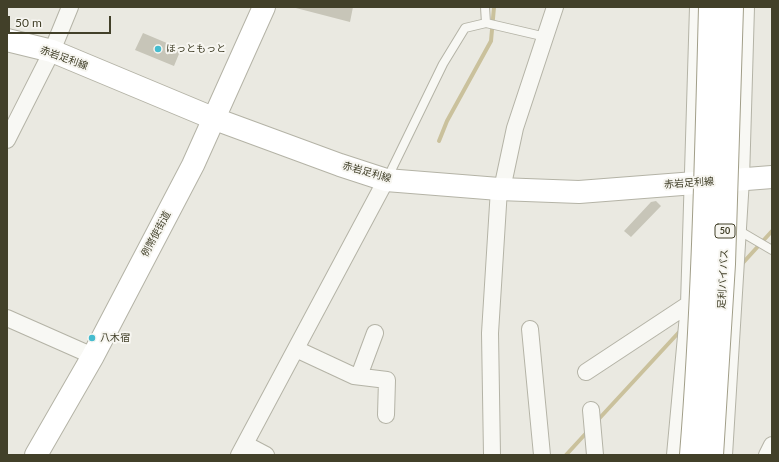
<!DOCTYPE html>
<meta charset="utf-8">
<style>
body{margin:0}
#map{position:relative;width:779px;height:462px;overflow:hidden;background:#eae9e1;font-family:Lato,sans-serif}
canvas{display:block}
.frame{position:absolute;inset:0;border:8px solid #424029;pointer-events:none}
.scale{position:absolute;left:8px;top:16px;width:103px;height:18px;box-sizing:border-box;border:2px solid #424029;border-top:0;padding-left:5px;font-size:12px;line-height:14px;white-space:nowrap;color:#424029;-webkit-text-stroke:3px #f7f6f1;paint-order:stroke}
</style>
<div id="map">
<canvas width="779" height="462"></canvas>
<div class="frame"></div>
<div class="scale">50 m</div>
</div>
<script>
const context = document.querySelector('canvas').getContext('2d');
context.lineJoin = 'round';
function strokePath(path, color, width, dash) { context.strokeStyle = color; context.lineWidth = width; context.lineCap = dash ? 'butt' : 'round'; context.setLineDash(dash || []); context.stroke(path); }
function fillPath(path, color) { context.fillStyle = color; context.fill(path, 'evenodd'); }
function write(font, color, halo, rows, align = 'center') {
  context.font = font + ' Lato,"Noto Sans JP",sans-serif'; context.lineWidth = 4; context.setLineDash([]); context.textBaseline = 'middle'; context.strokeStyle = halo; context.fillStyle = color; for (const [text, x, y, turn = 0] of rows) {
    context.save(); context.translate(x, y); context.rotate((+turn || 0) * Math.PI / 180); context.textAlign = isNaN(turn) ? turn : align; if (halo) context.strokeText(text, 0, 0); context.fillText(text, 0, 0); context.restore();
  }
}
const stream = new Path2D(`
 M439,141L447,121L491,41L494,7
 M741,265L772,231
 M596,422L681,330
 M566,455L589,430`);
const building = new Path2D(`
 M292,7H353L350,22Z
 M143,33L181,49L174,66L135,50Z
 M656,201L661,206L631,237L624,231L651,202Z`);
const lane = new Path2D(`
 M485,7L486,23
 M387,179L443,64L465,28L486,23L546,37
 M738,230L772,250`);
const street = new Path2D(`
 M7,140L52,51L70,7
 M502,189L515,128L555,7
 M7,318L93,356
 M530,329L542,455
 M296,349L354,376L387,380L386,415
 M586,372L689,304
 M359,376L375,333
 M591,410L595,455
 M245,444L266,455
 M239,455L386,180
 M492,455L490,333L499,189
 M675,455L689,304L698,7
 M724,455L741,179L746,7
 M767,455L772,445`);
const secondary = new Path2D(`
 M7,40L52,51L215,119L340,165L386,180L499,189L579,192L772,177
 M36,455L93,356L193,165L264,7`);
const highwayBridge = new Path2D(`
 M691,455C703,306 706,157 710,7
 M712,455L724,264L732,7`);
const markers = [
 [158,49,4,"#46bccf"],
 [92,338,4,"#46bccf"]
];
const shields = [
 [725,231,20]
];
const shieldNames = [
 ["50",725,231]
];
const poiNames = [
 ["ほっともっと",166,49],
 ["八木宿",100,338]
];
const streetNames = [
 ["赤岩足利線",64,58,20],
 ["赤岩足利線",367,172,16],
 ["赤岩足利線",689,183,-4],
 ["例幣使街道",156,234,-62],
 ["足利バイパス",723,279,-87]
];
strokePath(stream, '#cac19c', 4);
fillPath(building, '#c7c5b8');
strokePath(lane, '#b4b3a6', 10);
strokePath(street, '#b4b3a6', 18);
strokePath(secondary, '#b4b3a6', 24);
strokePath(lane, '#f8f8f4', 8);
strokePath(street, '#f8f8f4', 16);
strokePath(secondary, '#fff', 22);
strokePath(highwayBridge, '#a19e88', 24, []);
strokePath(highwayBridge, '#fff', 22);
for (const [x, y, r, color] of markers) { const dot = new Path2D(); dot.arc(x, y, r, 0, 2 * Math.PI); context.fillStyle = color; context.fill(dot); strokePath(dot, '#f7f6f1', 1.5); }
for (const [x, y, w] of shields) { const box = new Path2D(); box.roundRect(x - w / 2, y - 7, w, 14, 3); context.fillStyle = '#f7f6f1'; context.fill(box); strokePath(box, '#424029', 1); }
write('bold 9px', '#424029', null, shieldNames);
write('10px', '#424029', '#f7f6f1', poiNames, 'left');
write('10px', '#424029', '#f7f6f1', streetNames);
</script>
